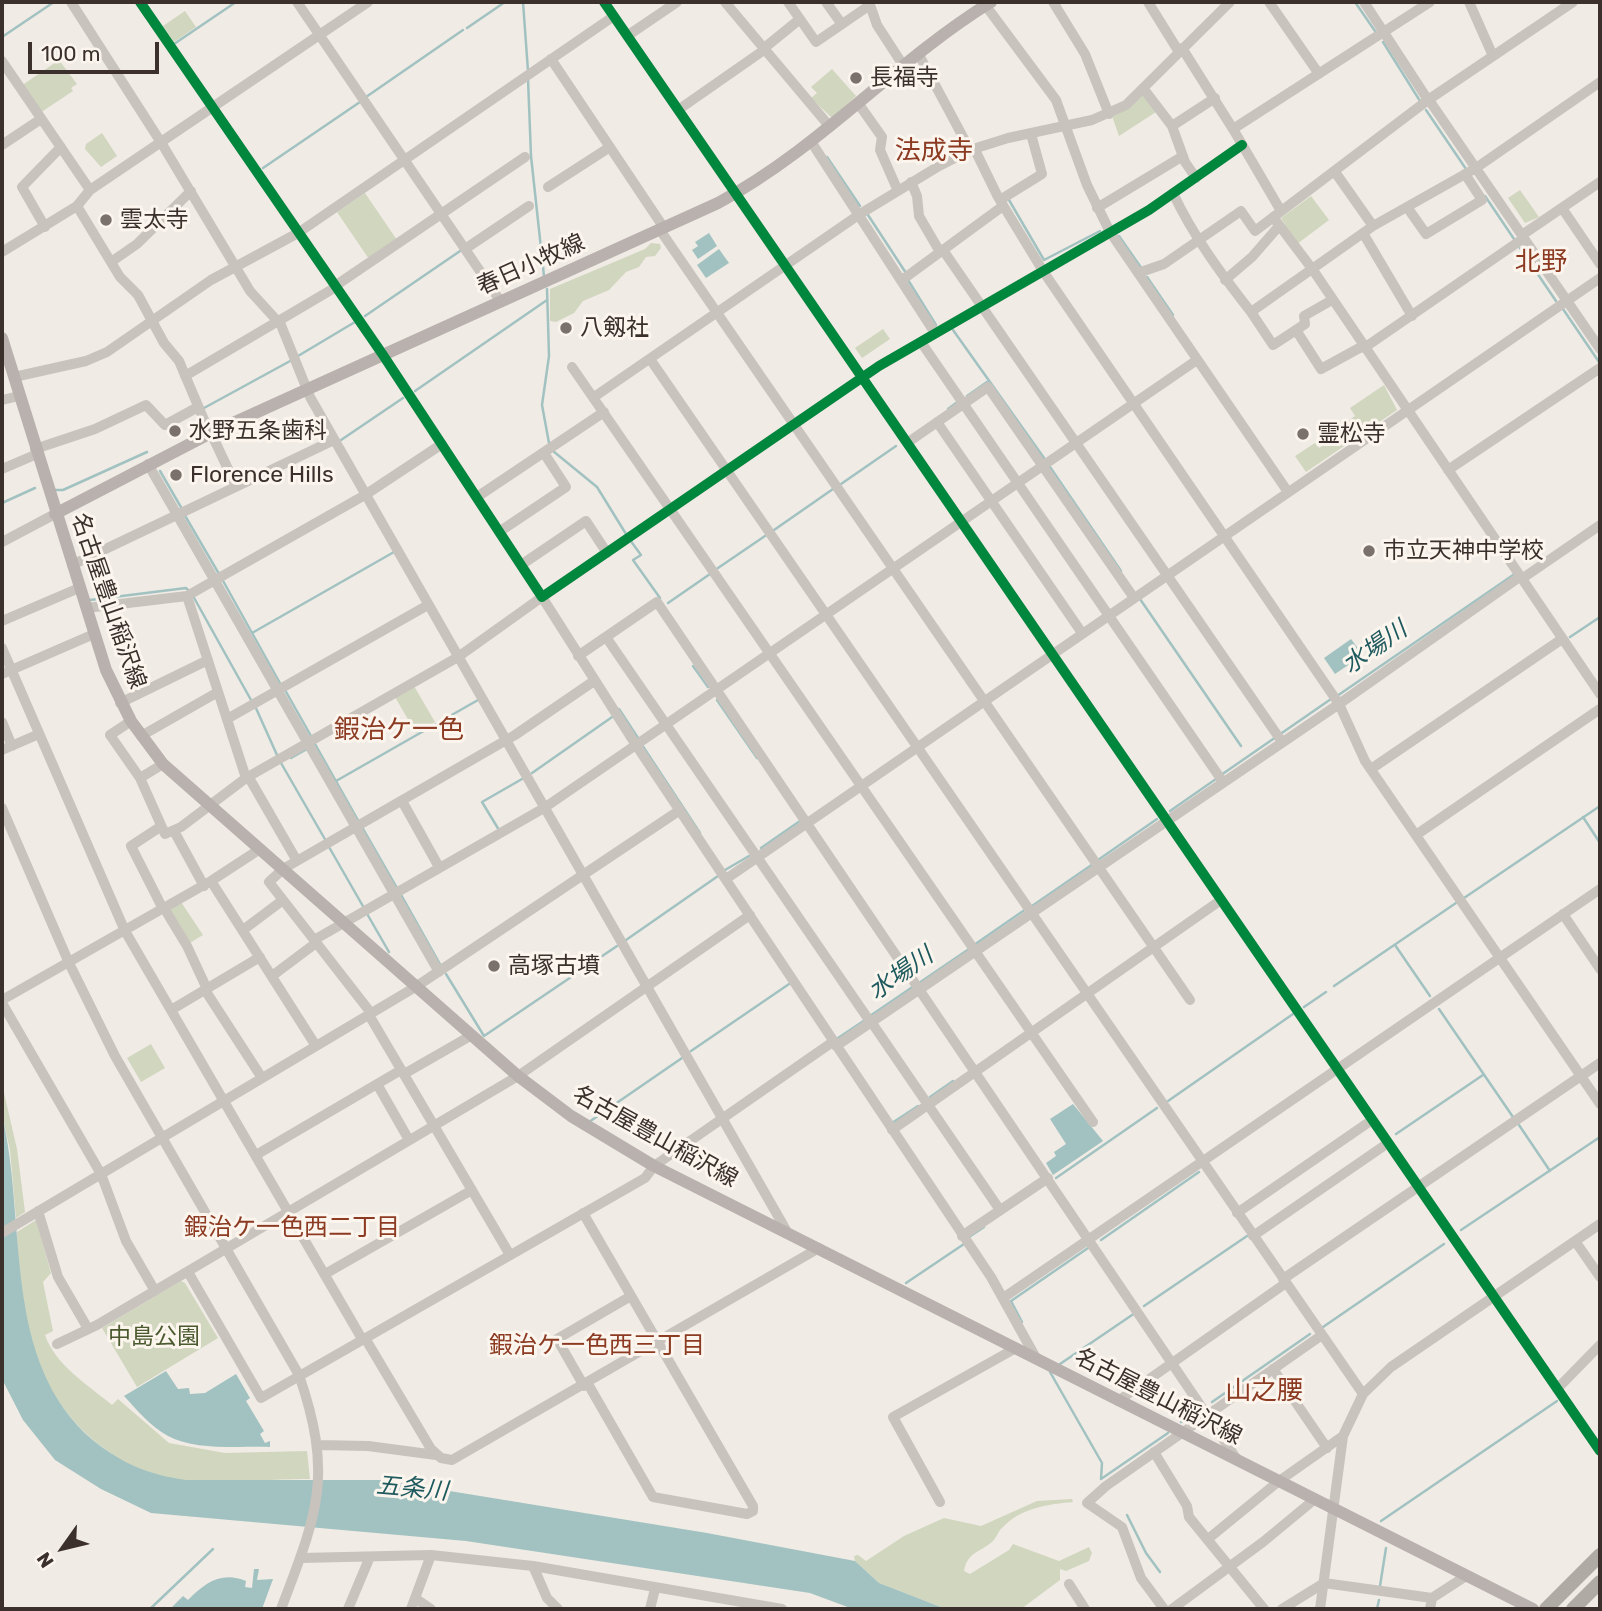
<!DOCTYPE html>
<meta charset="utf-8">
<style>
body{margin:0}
#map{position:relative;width:1602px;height:1611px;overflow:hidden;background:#f0ebe5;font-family:Rubik,sans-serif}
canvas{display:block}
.frame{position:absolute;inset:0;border:4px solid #3b302b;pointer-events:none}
.north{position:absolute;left:28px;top:1513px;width:70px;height:70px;-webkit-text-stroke:5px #fbf5ee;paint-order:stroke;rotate:236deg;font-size:19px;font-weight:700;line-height:28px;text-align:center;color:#3b302b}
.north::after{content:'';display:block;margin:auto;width:24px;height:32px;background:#3b302b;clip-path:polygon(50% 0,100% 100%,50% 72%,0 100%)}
.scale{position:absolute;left:28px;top:42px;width:131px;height:32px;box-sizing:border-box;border:4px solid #3b302b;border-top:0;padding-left:9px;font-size:21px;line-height:24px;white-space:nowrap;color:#3b302b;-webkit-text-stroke:5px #fbf5ee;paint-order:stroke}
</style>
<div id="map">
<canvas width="1602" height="1611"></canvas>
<div class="frame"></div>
<div class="north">N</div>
<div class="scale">100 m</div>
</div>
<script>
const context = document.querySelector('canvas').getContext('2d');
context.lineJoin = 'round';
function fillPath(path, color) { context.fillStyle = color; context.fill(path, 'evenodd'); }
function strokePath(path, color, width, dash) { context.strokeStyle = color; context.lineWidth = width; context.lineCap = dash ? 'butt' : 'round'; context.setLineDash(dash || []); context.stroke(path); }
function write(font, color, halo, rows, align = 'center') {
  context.font = font + ' Rubik,"Noto Sans JP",sans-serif'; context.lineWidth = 6; context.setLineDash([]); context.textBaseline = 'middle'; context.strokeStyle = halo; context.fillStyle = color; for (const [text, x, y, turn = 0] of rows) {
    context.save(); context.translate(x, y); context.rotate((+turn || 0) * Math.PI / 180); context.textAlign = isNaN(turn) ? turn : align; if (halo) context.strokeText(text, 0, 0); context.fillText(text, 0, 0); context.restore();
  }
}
const green = new Path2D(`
 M185,11L196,27L174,42L163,26Z
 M59,60L77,84L71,88L73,91L40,113L21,86Z
 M832,69L856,96L832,118L811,98L817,93L811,87Z
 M1144,94L1156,112L1119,136L1112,116Z
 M102,133L117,156L101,167L85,149L86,144Z
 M1520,190L1539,217L1525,223L1508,198Z
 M365,193L397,240L369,259L337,212Z
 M1311,196L1329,220L1297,244L1281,218Z
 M651,243L660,244L661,248L655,256L646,257L639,267L626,272L609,290L583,301L574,313L556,322L550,321V289L645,249Z
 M883,329L890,339L862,358L855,348Z
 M1384,385L1397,410L1306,472L1295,456L1315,443L1319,448L1343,432L1340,427L1355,416L1350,408Z
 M414,686L435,722L416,733L395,697Z
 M181,902L203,935L188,944L168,910Z
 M151,1044L165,1068L141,1082L127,1058Z
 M2,1084L17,1149L25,1212L16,1218L10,1150L2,1115Z
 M36,1220L51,1273L43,1282L53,1331L45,1335C56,1366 87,1384 112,1405L118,1399L169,1443L225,1453L307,1451L310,1479C259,1478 206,1488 156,1476C137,1472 120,1460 105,1449C33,1396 18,1316 17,1232Z
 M181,1281L185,1283L218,1338L137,1387L102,1328Z
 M1072,1499L1073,1502C1049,1504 1020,1508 1002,1528C998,1531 997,1537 993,1541C980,1553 968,1551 964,1571L970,1574L1009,1550L1013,1544L1059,1561L1089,1547L1092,1553L1089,1561L1066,1571L1060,1569V1580L1021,1609H946L879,1583L855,1561L854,1556L858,1555L866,1561L904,1536L944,1518L981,1526L1037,1501Z`);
const water = new Path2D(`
 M709,233L717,246L698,259L692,250L698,246L695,242Z
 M719,249L729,263L706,278L697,265Z
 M1351,639L1363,655L1335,674L1324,658Z
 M1073,1104L1103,1141L1053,1175L1046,1163L1056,1156L1054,1152L1066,1144L1050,1119Z
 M2,1115C28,1224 0,1362 94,1441C123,1464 149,1475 186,1480H382L707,1533L855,1561L879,1583L946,1609H853L810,1593L466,1541L151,1513L101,1489L55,1460L23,1420L2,1379Z
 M166,1371L178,1389L189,1388L190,1394L205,1393L236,1374L250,1398L246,1401L264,1431L260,1434L265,1443L270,1441V1447C239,1446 196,1451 168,1436C150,1426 137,1410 124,1396Z
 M254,1569H259L257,1580L273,1579L262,1609H170L183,1596L188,1600C205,1583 221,1571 246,1581L245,1587L252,1588Z`);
const stream = new Path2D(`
 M523,2L528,71
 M1355,2L1375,31
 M467,28L505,2
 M2,37L54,2
 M1383,42L1420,101
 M174,44L236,2
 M528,79L531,156L544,276
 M366,97L463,30
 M1426,110L1466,169
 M827,157L860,206
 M263,168L360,102
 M1485,196L1514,239
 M1009,200L1044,260L1100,231
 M868,215L906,273
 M1119,236L1142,269
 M1520,248L1556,301
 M1147,277L1173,315
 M908,280L936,325
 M547,289L549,356L542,405L549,443
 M1563,309L1599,362
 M365,316L463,249
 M953,330L1044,458
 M298,356L355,322
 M415,391L547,300
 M967,396L987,382
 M204,408L292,360
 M948,409L956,403
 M341,440L403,398
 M553,451L597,487L626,534
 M1050,467L1121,571
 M160,471L182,509
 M841,484L896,446
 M55,490H63L147,452
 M2,503L35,488
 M184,514L219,574
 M774,530L833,489
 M630,540L641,555L633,560L660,598
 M718,568L765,536
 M222,579L281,685
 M193,596L251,700
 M1140,599L1241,746
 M90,600L186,588L189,591
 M668,603L710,574
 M252,633L394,552
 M1570,637L1600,617
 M693,666L708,687
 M285,690L311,736
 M1337,696L1516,573
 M717,700L757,758
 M255,706L277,755
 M619,709L638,738
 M315,744L359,822
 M642,745L700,833
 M291,758L307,749
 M281,763L326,841
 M532,773L615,715
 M1221,775L1331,699
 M336,781L478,700
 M1170,811L1216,779
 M1583,817L1600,843
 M362,827L397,888
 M499,830L482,802L522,779
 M329,847L364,908
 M761,848L800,821
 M1098,860L1157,819
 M725,870L749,856
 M400,893L441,966
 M1464,898L1600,806
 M1032,906L1093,864
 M366,912L389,952
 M626,940L718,876
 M974,945L1026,909
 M1395,945L1430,996
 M446,974L484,1036L617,946
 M919,983L969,949
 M1334,986L1456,903
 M1304,1007L1326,992
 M1439,1009L1513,1117
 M870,1016L914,986
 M838,1038L865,1020
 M691,1051L792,982
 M930,1097L953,1081
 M1168,1101L1293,1014
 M589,1122L682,1058
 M892,1123L918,1106
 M1519,1125L1550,1171
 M1396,1134L1483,1075
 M1056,1178L1157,1108
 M1461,1230L1600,1137
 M969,1237L984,1227
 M1101,1240L1199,1172
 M906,1283L964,1244
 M1144,1306L1247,1236
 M1022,1322L1011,1301L1088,1248
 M1323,1327L1444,1244
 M1060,1364L1135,1313
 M1050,1372L1102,1463L1101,1479
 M1212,1402L1310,1334
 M1181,1422L1199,1410
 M1101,1479L1168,1433
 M1127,1515L1146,1553L1160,1572
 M1381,1521L1557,1401
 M1380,1586L1386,1548
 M150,1609L213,1549
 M1377,1609L1379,1600`);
const minor = new Path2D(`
 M71,2L162,144L250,291L281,325L310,397L786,1230
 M140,2L383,355L542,597L879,366L1149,210L1242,145
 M297,2L501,302
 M604,2L1600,1451
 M725,2L830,127
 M788,2L816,42L870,5
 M826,2L841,23
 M869,2L877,25L903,65
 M983,2L1056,100L1087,185L1110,232L1288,492
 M1053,2L1085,54L1109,114
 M1148,2L1179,52
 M1269,2L1319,74
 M1364,2L1428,100
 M1469,2L1493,56
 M627,36L677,2
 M1182,48L1233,129
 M763,49L800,19
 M918,53L970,150
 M551,59L664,228
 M2,61L90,190
 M1143,88L1172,126L1185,162L1196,178
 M1429,100L1600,349
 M858,103L882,137L880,150L898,191
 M678,110L764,50
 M1172,126L1215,98
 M812,143L935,333
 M2,145L41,119
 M975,150L998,197L1043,271L1339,704L1365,761L1600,1104
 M1335,172L1373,226
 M911,182L917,196L919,216L940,252
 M548,187L610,147
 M1173,193C1193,236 1222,275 1251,312L1373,226L1476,168L1600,82
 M1000,200L1042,174L1031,134
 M77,206L120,277L138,295L164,343L179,361L210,434
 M1407,207L1426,234L1482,200L1465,174
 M1097,208L1183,156
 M1562,208L1600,264
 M1281,211L1233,129L1430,2
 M1273,217L1313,270L1600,694
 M45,227L22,187L61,147
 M660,230L1190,1000
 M1363,233L1412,316
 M1522,235L1600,182
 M465,249L529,206
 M943,250L1280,739
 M2,252L77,206L90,190L368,2
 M111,262L137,244L191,191
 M1138,273L1164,264L1241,211L1255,231L1428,100L1573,2
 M902,280L1003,206
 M1225,280L1252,257L1279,226
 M335,286L525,157
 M1251,312L1273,345L1296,330L1321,369L1363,346
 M1296,330L1305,324L1304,316L1332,300
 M921,342L1223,782
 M1364,348L1524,238
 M650,359L1363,1394
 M572,367L1093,1122
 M185,376L336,287
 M14,377L86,361L107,352L211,280L298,233L614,16
 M594,397L860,214L939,166L970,150L1008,138L1092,120L1126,105L1230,2
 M2,400L19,396
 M937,422L1082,633
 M211,433L236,486
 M907,443L988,387L1134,598
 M35,449L95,429L146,405L165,425L198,407
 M148,464L439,972
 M2,469L37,454
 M1448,470L1600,368
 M477,497L604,412
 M499,532L566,487L544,453
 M2,542L55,514
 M72,565L334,440
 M521,565L586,521L607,553
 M1523,578L1600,525
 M187,596L246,778
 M86,608L187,596L365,495L442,444
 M2,621L79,588
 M606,637L871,1023
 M2,648L125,931L362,1339
 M578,656L657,602L1238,1461
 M2,674L94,634
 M120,703L208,660
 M227,719L428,605
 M131,721L110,735L140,778
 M2,722L12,746
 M141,736L218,692
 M2,750L39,734
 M163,764L140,778L165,834L181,827L246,778L458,657L542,597L636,745L991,1277L1036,1358
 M1371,769L1562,639
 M248,776L297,861
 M402,801L439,867
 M2,808L69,963L115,1056L299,1375C334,1477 317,1514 281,1609
 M160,827L131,846L163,909
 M174,831L204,886
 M1416,835L1600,709
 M726,879L1600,278
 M211,881L316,1046
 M164,908L187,946L207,989
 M1563,914L1600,969
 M243,930L283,900
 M314,940L544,808L1197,360
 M272,976L316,943
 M205,990L262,1078
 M2,1000L211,881L260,849
 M2,1003L101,1174L126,1241L155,1291
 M171,1010L260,957
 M371,1013L269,882L283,869L515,735L594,681
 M369,1015L510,1255
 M872,1023L1000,1210
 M836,1046L1339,704L1521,576
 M404,1074L472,1035
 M377,1084L409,1140
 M892,1130L1221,900
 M256,1155L401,1070
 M38,1211L58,1277L87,1327
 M583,1213L753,1506V1511L747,1514L653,1497L588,1384
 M1237,1213L1372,1120
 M2,1233L417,986L680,810
 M962,1236L1048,1178
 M1253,1236L1388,1143
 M1575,1241L1600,1277
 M188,1272L261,1398L645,1178L654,1166L834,1041
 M325,1274L472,1190
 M1283,1279L1600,1063
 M1003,1298L1600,889
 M365,1338L431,1449L441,1458L452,1460L819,1248
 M57,1344L97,1325L518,1076L750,915
 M1273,1369L1327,1448
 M584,1386L557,1339L631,1296
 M1557,1389L1600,1345
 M1118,1401L1286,1283
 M318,1445L368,1446L436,1455
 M1154,1452L1187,1506L1189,1517L1264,1609
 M940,1502L893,1417L1016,1348
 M1208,1539L1279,1481L1343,1436
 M301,1558L431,1555L533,1566L782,1609
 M533,1566L547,1598L558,1609
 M1069,1584L1085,1609
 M415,1598L431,1609
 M348,1609L369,1559
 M411,1609L431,1555
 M650,1609L655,1589
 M1164,1609L1141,1578L1122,1527L1087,1503L1106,1486L1322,1335
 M1172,1609L1263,1542L1315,1499
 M1282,1609L1324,1583L1432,1598L1466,1576
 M1320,1609L1343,1436L1363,1394L1391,1367L1600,1224
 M1430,1609L1432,1598`);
const major = new Path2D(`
 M2,338L106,670L131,721L163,764L518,1076L571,1116L654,1166L1533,1609
 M55,514L211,433L718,203C819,149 894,62 991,2`);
const highway = new Path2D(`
 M1573,1609L1600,1582`);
const highwayBridge = new Path2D(`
 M1546,1609L1600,1555`);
const cycleway = new Path2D(`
 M140,2L383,355L542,597L879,366L1149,210L1242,145
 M604,2L1600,1451`);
const markers = [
 [856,78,7,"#7a716c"],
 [106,220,7,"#7a716c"],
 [566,328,7,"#7a716c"],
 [175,431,7,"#7a716c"],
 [1303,434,7,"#7a716c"],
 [176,475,7,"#7a716c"],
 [1369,551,7,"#7a716c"],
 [494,966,7,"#7a716c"]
];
const poiNames = [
 ["長福寺",870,78],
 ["雲太寺",120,220],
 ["八剱社",580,328],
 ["水野五条歯科",189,431],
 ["霊松寺",1317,434],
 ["Florence Hills",190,475],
 ["市立天神中学校",1383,551],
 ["高塚古墳",508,966]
];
const streetNames = [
 ["春日小牧線",531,265,-24],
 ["名古屋豊山稲沢線",108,601,71],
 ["名古屋豊山稲沢線",655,1137,29],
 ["名古屋豊山稲沢線",1158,1397,27]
];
const parkNames = [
 ["中島公園",154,1337]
];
const waterNames = [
 ["水場川",1375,648,-35],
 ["水場川",901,974,-35],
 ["五条川",412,1489,5]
];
const neighbourhoodNames = [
 ["鍜治ケ一色西二丁目",292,1228],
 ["鍜治ケ一色西三丁目",597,1346]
];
const quarterNames = [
 ["法成寺",934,151],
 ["北野",1541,262],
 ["鍜治ケ一色",399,730],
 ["山之腰",1264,1391]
];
fillPath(green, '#d1d6bf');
fillPath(water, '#a1c2c1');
strokePath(stream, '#a1c2c1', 2.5);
strokePath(minor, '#c9c3be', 10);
strokePath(major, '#b8b1ad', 12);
strokePath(highway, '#afaaa4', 14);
strokePath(highwayBridge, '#afaaa4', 14);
strokePath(cycleway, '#00873e', 10);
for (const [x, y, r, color] of markers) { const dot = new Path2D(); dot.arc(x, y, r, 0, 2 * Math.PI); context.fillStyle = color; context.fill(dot); strokePath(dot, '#fbf5ee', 2.5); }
write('23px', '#3b302b', '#fbf5ee', poiNames, 'left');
write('23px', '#3b302b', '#fbf5ee', streetNames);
write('23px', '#4a5a2e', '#fbf5ee', parkNames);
write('italic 24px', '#1f5a5e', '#fbf5ee', waterNames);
write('24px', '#8c3b22', '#fbf5ee', neighbourhoodNames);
write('26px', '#8c3b22', '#fbf5ee', quarterNames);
</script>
